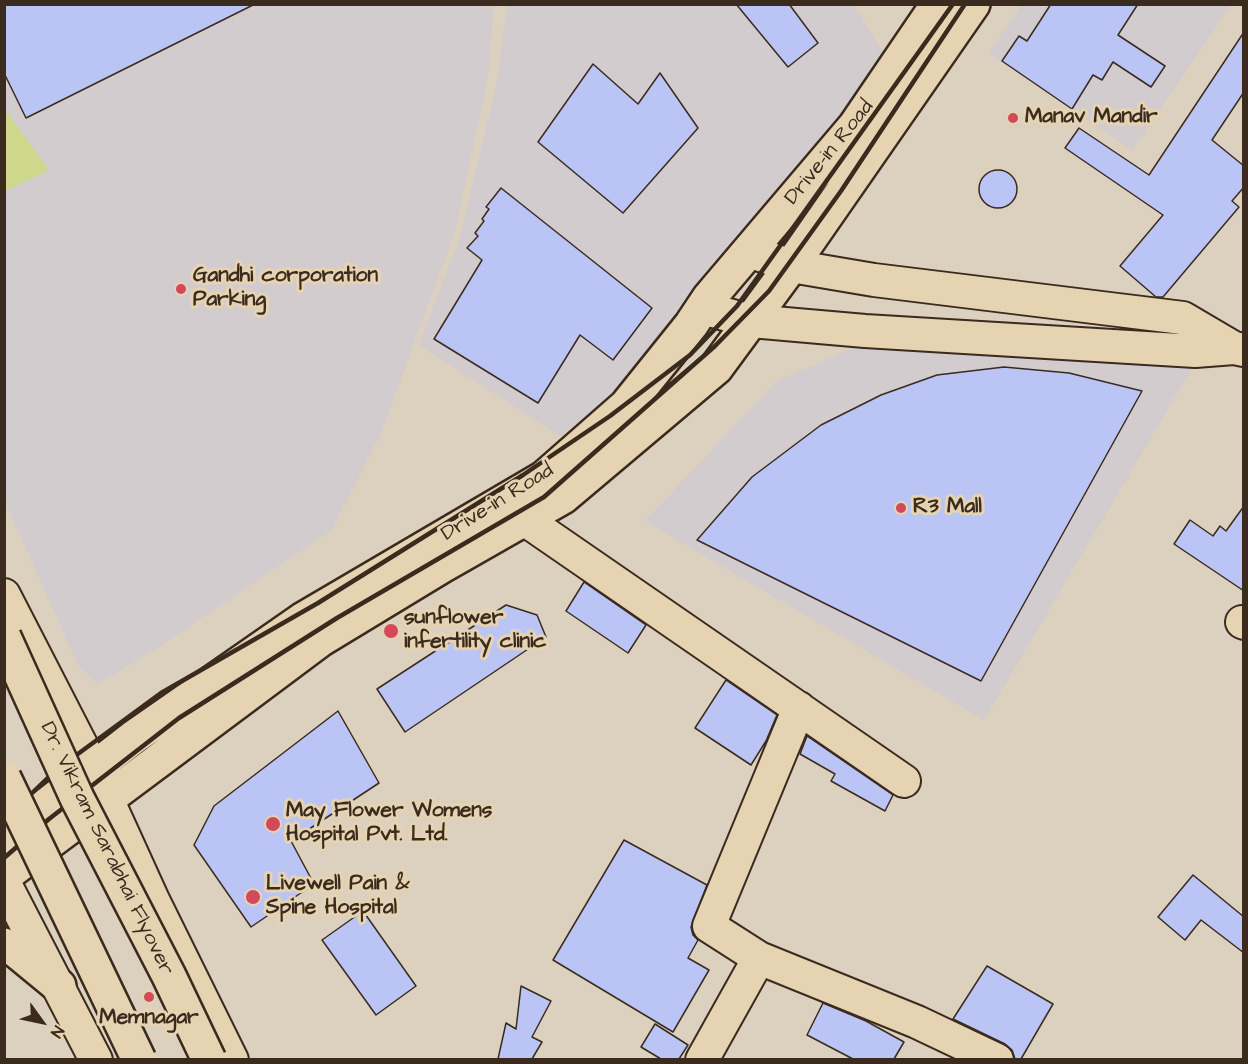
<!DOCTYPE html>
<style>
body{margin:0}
#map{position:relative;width:1248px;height:1064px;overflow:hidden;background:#dcd0bf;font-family:"Architects Daughter",sans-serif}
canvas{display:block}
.frame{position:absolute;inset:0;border:6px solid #3b2a1e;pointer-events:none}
.north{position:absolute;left:12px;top:992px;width:60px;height:60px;-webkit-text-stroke:4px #e5d3b1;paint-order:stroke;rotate:123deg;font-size:16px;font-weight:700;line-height:24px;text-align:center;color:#3b2a1e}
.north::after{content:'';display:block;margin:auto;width:21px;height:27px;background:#3b2a1e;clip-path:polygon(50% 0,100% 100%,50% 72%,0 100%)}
</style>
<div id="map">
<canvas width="1248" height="1064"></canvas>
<div class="frame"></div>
<div class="north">N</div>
</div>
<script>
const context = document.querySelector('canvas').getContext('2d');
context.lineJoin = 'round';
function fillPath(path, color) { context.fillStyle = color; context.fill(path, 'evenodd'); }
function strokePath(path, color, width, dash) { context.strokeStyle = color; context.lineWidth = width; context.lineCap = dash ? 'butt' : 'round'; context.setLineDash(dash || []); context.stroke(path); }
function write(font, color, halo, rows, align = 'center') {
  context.font = font + ' "Architects Daughter",sans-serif'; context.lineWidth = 6; context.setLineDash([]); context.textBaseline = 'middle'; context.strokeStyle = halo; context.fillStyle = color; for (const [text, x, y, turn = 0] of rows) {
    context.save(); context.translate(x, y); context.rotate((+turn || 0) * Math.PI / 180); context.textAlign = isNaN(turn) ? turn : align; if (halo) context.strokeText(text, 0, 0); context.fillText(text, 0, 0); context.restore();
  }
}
const built = new Path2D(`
 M4,5H494L488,77L455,232L381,433L332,530L156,649L98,684L78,665L5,501Z
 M507,5H854L883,52L843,121L626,384L560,436L419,345L460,236L497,82Z
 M1022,5H1231L1132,150L988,53Z
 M979,325L1194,365L984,720L645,521L777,381L851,349Z`);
const green = new Path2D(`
 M4,108L49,170L5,191H4Z`);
const building = new Path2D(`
 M4,4H255L26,118L4,73Z
 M736,4H789L818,43L788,67Z
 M1051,4H1138L1118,35L1165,66L1151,87L1113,62L1102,80L1093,75L1072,109L1002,61L1019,36L1027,41Z
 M1244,32V92L1212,140L1244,166V187L1232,201L1239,207L1163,297H1156L1120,266L1163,215L1065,148L1079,128L1149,175Z
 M593,64L638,104L660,73L698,128L623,213L538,142Z
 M979 189a19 19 0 1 1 38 0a19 19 0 1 1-38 0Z
 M501,188L652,308L613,360L580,335L538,403L434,339L482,260L467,248L478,236L475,233L484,221L482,219L489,209L486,207Z
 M1004,367L1069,373L1142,391L981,681L697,540L752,477L821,425L881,395L937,375Z
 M1244,506V591L1174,544L1190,520L1213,536L1220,526L1226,531Z
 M584,582L646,625L628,653L566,611Z
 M506,605L537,615L546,637L405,732L377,689Z
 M726,680L777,715L766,741L751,765L695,728Z
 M338,711L379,783L291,841L314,884L251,927L194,845L214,806Z
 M807,736L893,795L885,811L831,781L835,774L800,754Z
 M624,840L707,885L691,927L693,935L698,940L688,958L709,970L673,1032L553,960Z
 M1193,875L1244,917V953L1201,920L1185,940L1158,917Z
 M363,911L416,986L376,1015L322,940Z
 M987,966L1053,1004L1021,1059H1015L1012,1050L1005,1044L953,1019Z
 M521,986L551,1001L532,1037L542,1042L532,1059H498L506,1023L516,1029Z
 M823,1003L866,1021L904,1042L894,1059H853L807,1035Z
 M655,1024L688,1045L679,1059H661L641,1047Z`);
const minor = new Path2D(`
 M749,251L791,266L874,280L1183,318L1234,348
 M702,308L751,321L865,331L1195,351L1234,348L1244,350
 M524,519L904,781
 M4,595L93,768L153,900L232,1060
 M1242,622L1244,623
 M4,882L96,1060
 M759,958L917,1022L997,1060
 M702,1060L759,958L709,926L799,708`);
const major = new Path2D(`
 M4,838L134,737L302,620L544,478L626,406L691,325L709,298L855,126L938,4
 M4,876L320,640L442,566L563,497L716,368L791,266L973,4
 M4,945L14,949L59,986`);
const rail = new Path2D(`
 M4,820L56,770L161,693L318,603L523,475L610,416L690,355L737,306L953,4
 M4,858L49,819L179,718L337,618L544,497L715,346L769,291L841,191L965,4`);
const majorBridge = new Path2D(`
 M4,637L77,798L169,976L209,1060
 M4,778L139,1060`);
const markers = [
 [1013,118,6,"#d1495b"],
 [181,289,6,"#d1495b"],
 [901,508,6,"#d1495b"],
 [391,631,8,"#d1495b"],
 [273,824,8,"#d1495b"],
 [253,897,8,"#d1495b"],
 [149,997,6,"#d1495b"]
];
const poiNames = [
 ["Manav Mandir",1025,118],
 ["Gandhi corporation",193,277],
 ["Parking",193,301],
 ["R3 Mall",913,508],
 ["sunflower",404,619],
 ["infertility clinic",404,643],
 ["May Flower Womens",286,812],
 ["Hospital Pvt. Ltd.",286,836],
 ["Livewell Pain &",266,885],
 ["Spine Hospital",266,909],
 ["Memnagar",149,1019,"center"]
];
const streetNames = [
 ["Drive-in Road",830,153,-51],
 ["Drive-in Road",498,503,-32],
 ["Dr. Vikram Sarabhai Flyover",106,849,64]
];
fillPath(built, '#d2cccf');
fillPath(green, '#cdd88b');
fillPath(building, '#bac4f5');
strokePath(building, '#3b2a1e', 1.5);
strokePath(minor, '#3b2a1e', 36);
strokePath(major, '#3b2a1e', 38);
strokePath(minor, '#e5d3b1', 32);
strokePath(major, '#e5d3b1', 33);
strokePath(rail, '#3b2a1e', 4.5);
strokePath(majorBridge, '#3b2a1e', 38, []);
strokePath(majorBridge, '#e5d3b1', 33);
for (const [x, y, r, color] of markers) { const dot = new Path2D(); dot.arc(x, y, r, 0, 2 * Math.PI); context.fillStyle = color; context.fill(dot); strokePath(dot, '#e5d3b1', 2); }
write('bold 21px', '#3b2a1e', '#e5d3b1', poiNames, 'left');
write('21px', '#3b2a1e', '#e5d3b1', streetNames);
</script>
